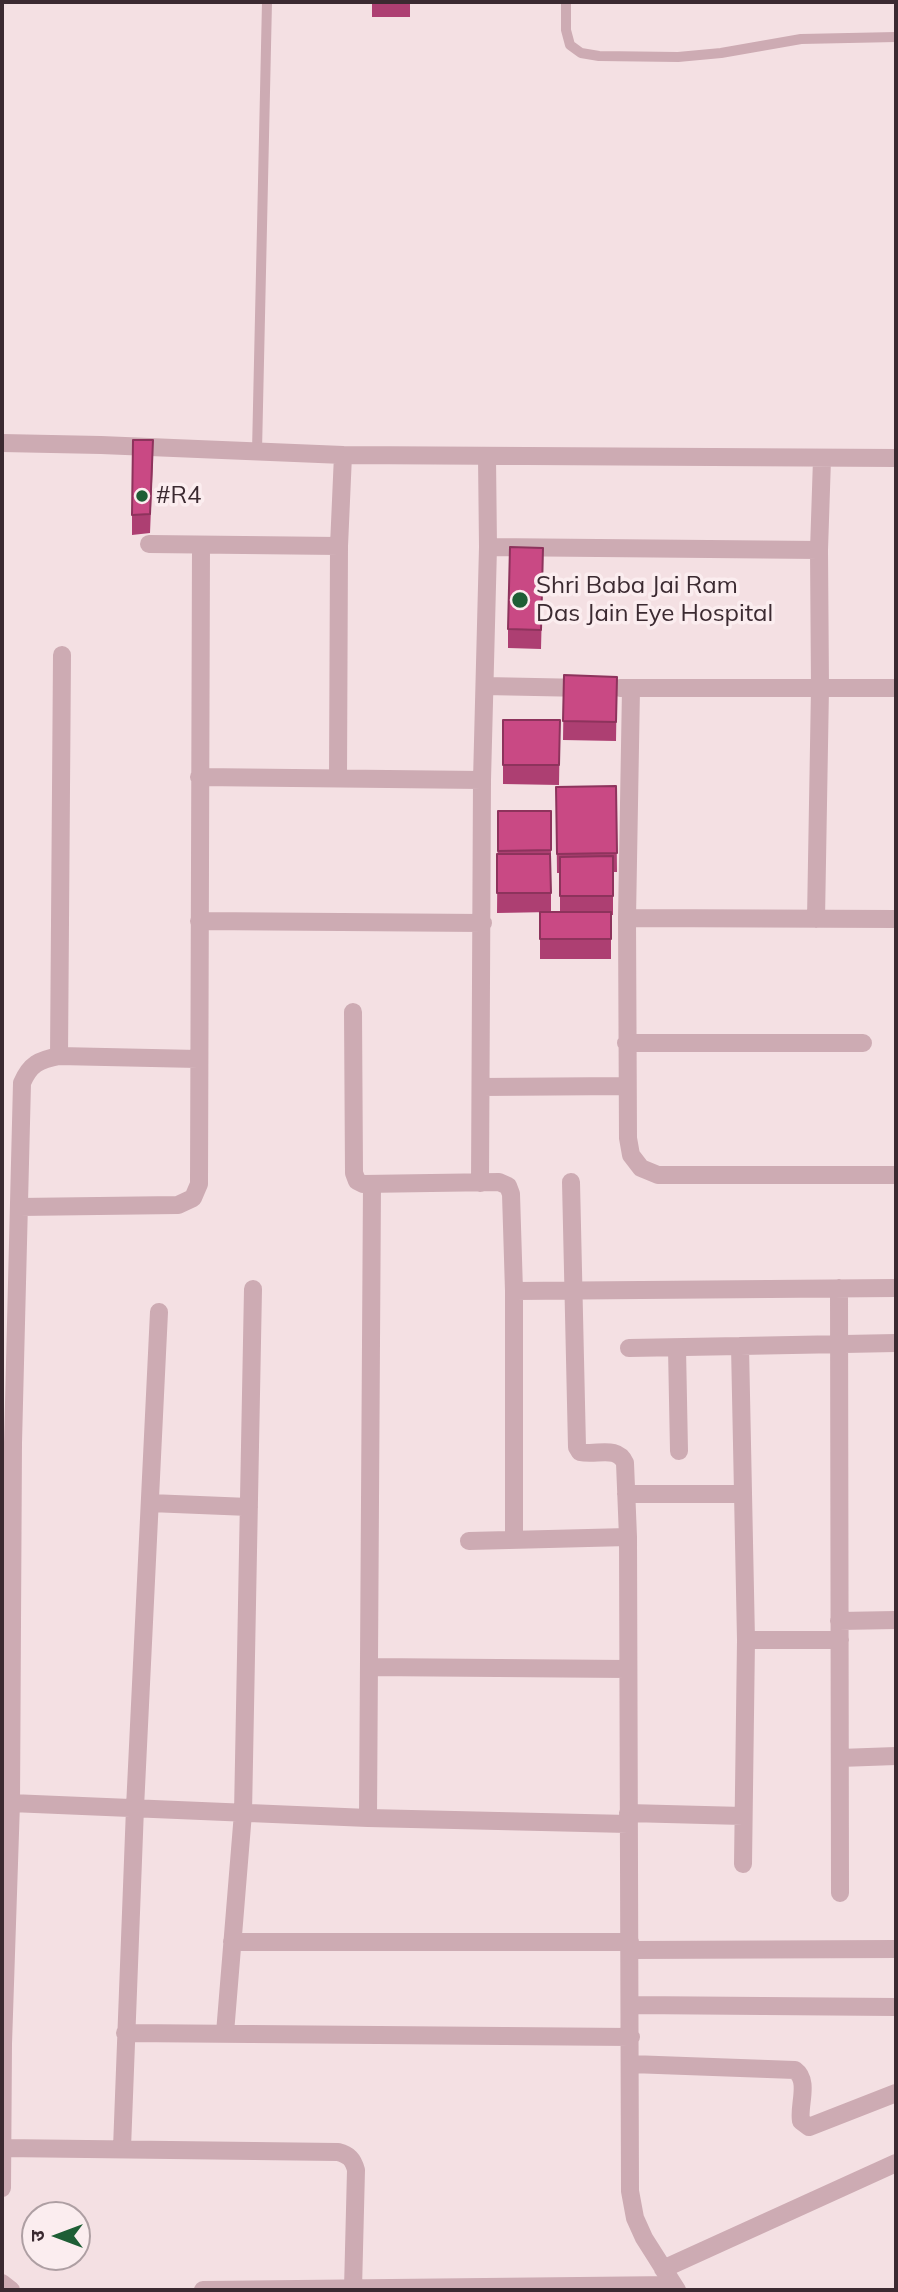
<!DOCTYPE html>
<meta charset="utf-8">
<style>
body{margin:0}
#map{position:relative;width:898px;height:2292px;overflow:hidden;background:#f4e0e3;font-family:Mulish,"Noto Sans Devanagari",sans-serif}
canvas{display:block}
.frame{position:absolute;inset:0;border:4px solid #3b2a31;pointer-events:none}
.north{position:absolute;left:21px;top:2201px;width:70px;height:70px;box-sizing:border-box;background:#fbedef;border:2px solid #ae9fa3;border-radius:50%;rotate:270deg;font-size:19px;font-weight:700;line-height:28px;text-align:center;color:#3b2a31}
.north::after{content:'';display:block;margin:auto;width:24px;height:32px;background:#1e5e35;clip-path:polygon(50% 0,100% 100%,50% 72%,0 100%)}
</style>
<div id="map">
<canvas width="898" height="2292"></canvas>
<div class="frame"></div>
<div class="north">उ</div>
</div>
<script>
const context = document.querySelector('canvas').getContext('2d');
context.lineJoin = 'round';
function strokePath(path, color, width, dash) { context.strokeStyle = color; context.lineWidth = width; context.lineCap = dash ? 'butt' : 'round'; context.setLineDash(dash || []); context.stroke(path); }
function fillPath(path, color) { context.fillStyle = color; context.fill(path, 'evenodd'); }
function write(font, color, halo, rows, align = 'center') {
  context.font = font + ' Mulish,sans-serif'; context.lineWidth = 7; context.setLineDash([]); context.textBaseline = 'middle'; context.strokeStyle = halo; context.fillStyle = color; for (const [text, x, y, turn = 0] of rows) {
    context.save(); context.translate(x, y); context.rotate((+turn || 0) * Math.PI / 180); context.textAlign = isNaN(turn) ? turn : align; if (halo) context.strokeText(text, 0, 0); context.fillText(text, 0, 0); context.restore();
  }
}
const service = new Path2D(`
 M566,2V30L570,45L581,53L599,56L678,57L721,53L801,39L896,37
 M257,451L267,2`);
const minor = new Path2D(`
 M2,443L101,445L343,455L896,458
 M149,544L339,546
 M488,547L819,550
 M485,686L585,688
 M620,688H896
 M631,689L627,918L628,1138L631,1155L641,1168L658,1175H896
 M199,777L482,780
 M338,778L339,546L343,455
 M627,918L896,919
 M816,919L820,688L819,550L822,459
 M199,921L483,923
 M353,1012L354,1173L357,1181L363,1184L499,1182L508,1186L511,1194L514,1291V1540
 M626,1043H863
 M59,1056L62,655
 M481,1087L627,1086
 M571,1182L577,1447L580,1452C596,1456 617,1445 625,1463L628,1537L630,2191L635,2218L644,2238L677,2290
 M480,1183L482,780L488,547L487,457
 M19,1207L178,1205L193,1198L199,1184L201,545
 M839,1288L840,1893
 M514,1291L896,1288
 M740,1346L896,1343
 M629,1348L740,1346L746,1640L743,1864
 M677,1348L679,1451
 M626,1494H743
 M150,1503L249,1507
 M469,1541L628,1537
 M839,1621L896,1620
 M746,1640H840
 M369,1667L627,1669
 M840,1758L896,1756
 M11,1803L368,1818L628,1824
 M628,1813L743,1816
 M368,1818L372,1184
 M232,1942H630
 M630,1950L896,1949
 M631,2005L896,2007
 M125,2033L631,2037
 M225,2033L243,1813L253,1289
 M631,2064L795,2070C810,2081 798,2106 801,2121L809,2127L896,2093
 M3,2148L338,2152C349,2155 353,2159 356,2170L353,2289
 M122,2148L135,1808L159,1312
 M2,2188L3,2044L11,1803L13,1443L22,1083C30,1064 39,1060 59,1056L198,1059
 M663,2269L896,2163
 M2,2283L11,2290
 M203,2290L673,2285`);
const wall = new Path2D(`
 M372,2H410V17H372Z
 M153,459L150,533L132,535V515Z
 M543,567L541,649L508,648V629Z
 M564,675L617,677L616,741L563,740Z
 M503,720H560L559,785L503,784Z
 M616,786L617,872H613V915H611V959H540V912H560V873H557L556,787Z
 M498,811H551V912L497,913Z`);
const building = new Path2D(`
 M133,440H153L150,514L132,515Z
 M510,547L543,548L541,630L508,629Z
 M564,675L617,677L616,722L563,721Z
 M503,720H560L559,765H503Z
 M616,786L617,853L557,854L556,787Z
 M498,811H551V850L498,851Z
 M497,854H550L551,893H497Z
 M613,856V896H560V857Z
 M540,912H611V939H540Z`);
const markers = [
 [142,496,7,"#1e5e35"],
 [520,600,9,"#1e5e35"]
];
const poiNames = [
 ["#R4",156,496],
 ["Shri Baba Jai Ram",536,586],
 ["Das Jain Eye Hospital",536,614]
];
strokePath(service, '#cdabb3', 10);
strokePath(minor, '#cdabb3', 18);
fillPath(wall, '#ad3f72');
fillPath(building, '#c94984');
strokePath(building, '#8d335c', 2);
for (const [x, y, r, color] of markers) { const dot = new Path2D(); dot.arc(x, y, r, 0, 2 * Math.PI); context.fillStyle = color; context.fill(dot); strokePath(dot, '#fbedef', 2.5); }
write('24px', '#3b2a31', '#fbedef', poiNames, 'left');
</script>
